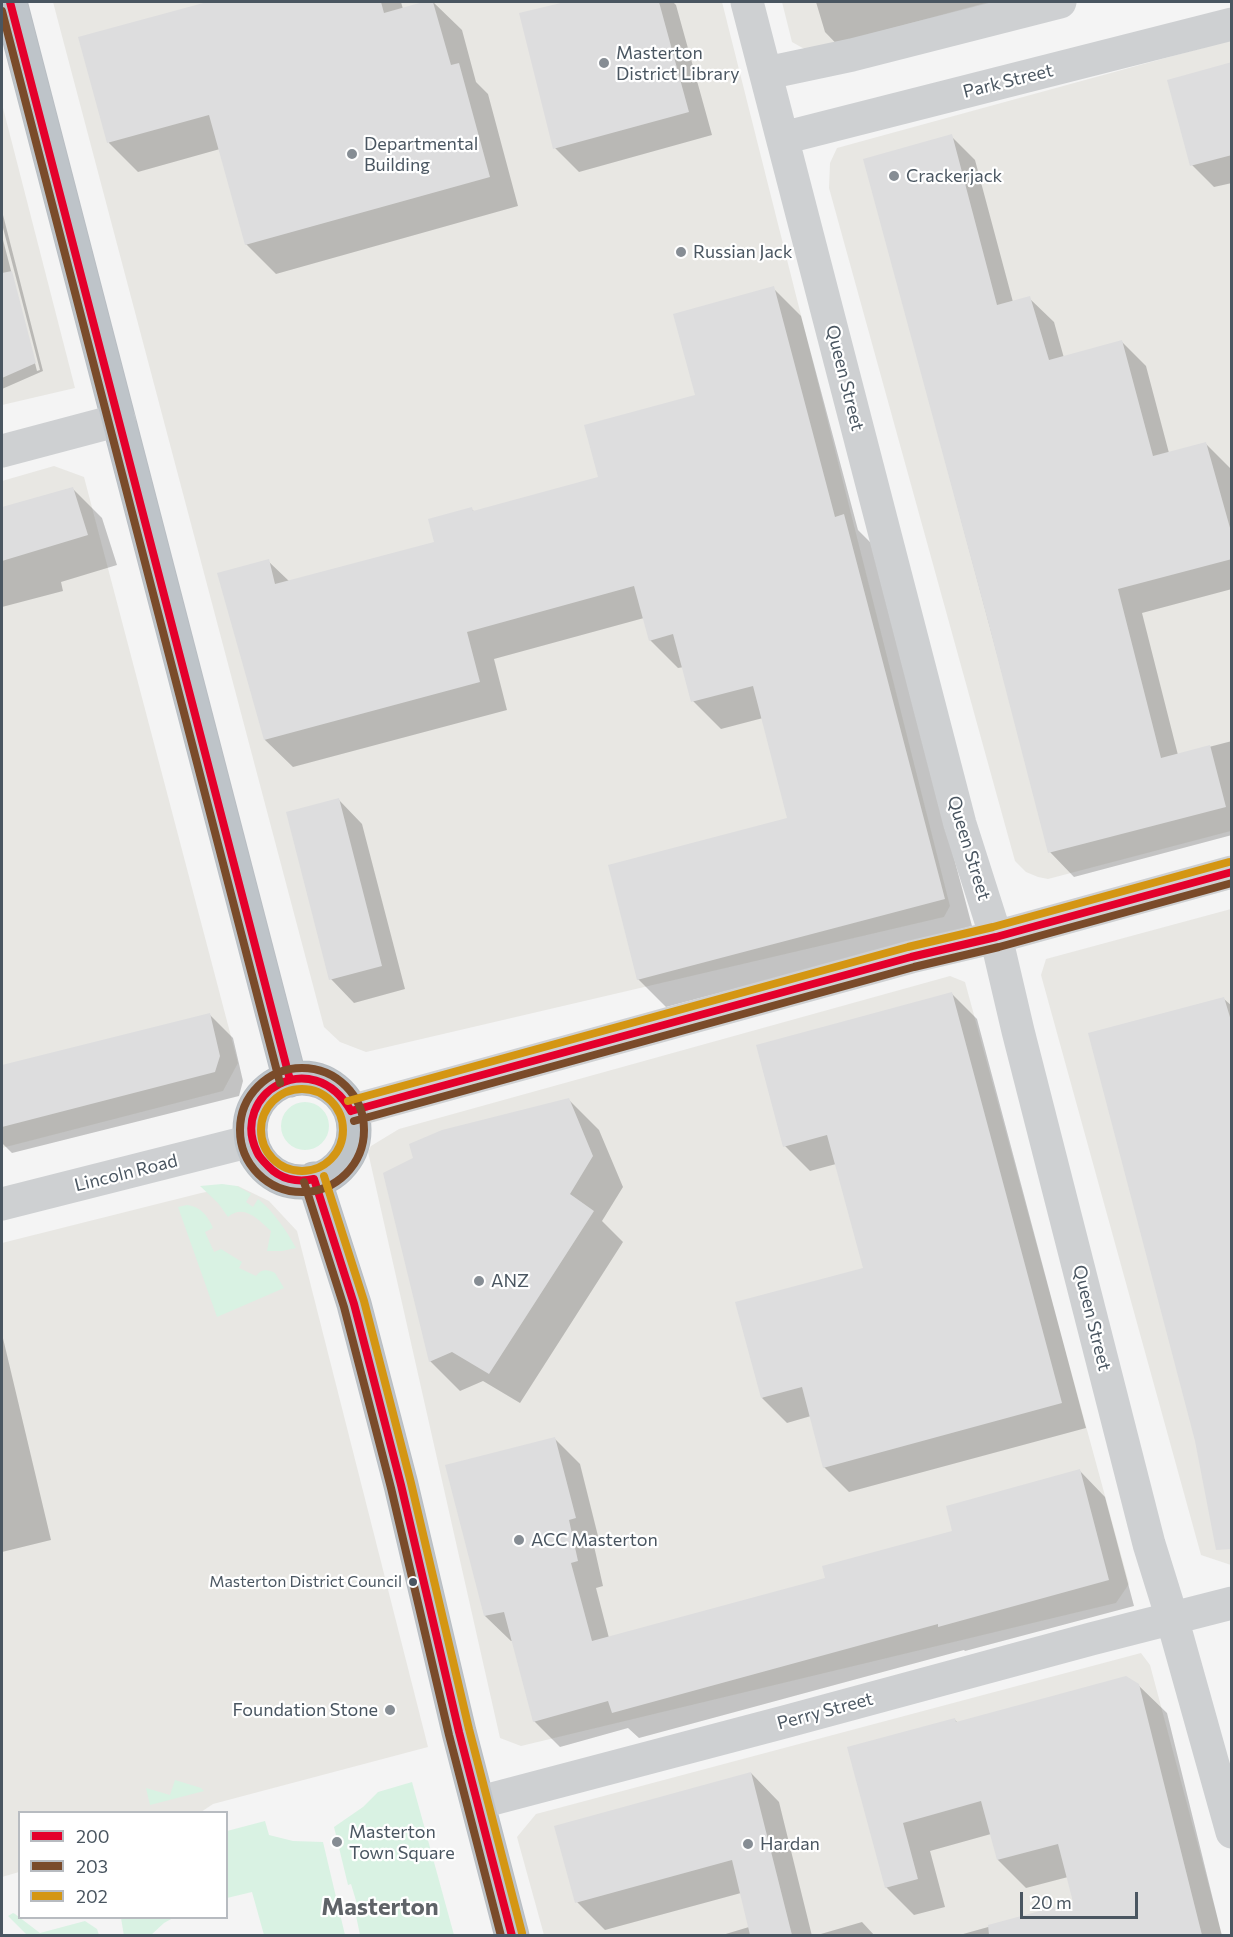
<!DOCTYPE html>
<style>
body{margin:0}
#map{position:relative;width:1233px;height:1937px;overflow:hidden;background:#f4f4f4;font-family:Commissioner,sans-serif}
canvas{display:block}
.frame{position:absolute;inset:0;border:3px solid #4a5661;pointer-events:none}
.legend{position:absolute;left:18px;top:1811px;width:210px;height:108px;box-sizing:border-box;background:#fff;border:2px solid #b7bbc0;margin:0;padding:8px 10px;list-style:none;font-size:18px;color:#4a5661}
.legend li{display:flex;align-items:center;gap:12px;height:30px}
.legend b{width:30px;border:2px solid #b7bbc0}
.scale{position:absolute;left:1020px;top:1892px;width:118px;height:27px;box-sizing:border-box;border:3px solid #4a5661;border-top:0;padding-left:8px;font-size:18px;line-height:21px;white-space:nowrap;color:#4a5661;-webkit-text-stroke:4px #fff;paint-order:stroke}
</style>
<div id="map">
<canvas width="1233" height="1937"></canvas>
<div class="frame"></div>
<ul class="legend">
<li><b style="height:8px;background:#e4002b"></b>200</li>
<li><b style="height:8px;background:#7a4b2a"></b>203</li>
<li><b style="height:8px;background:#d49613"></b>202</li>
</ul>
<div class="scale">20 m</div>
</div>
<script>
const context = document.querySelector('canvas').getContext('2d');
context.lineJoin = 'round';
function fillPath(path, color) { context.fillStyle = color; context.fill(path, 'evenodd'); }
function strokePath(path, color, width, dash) { context.strokeStyle = color; context.lineWidth = width; context.lineCap = dash ? 'butt' : 'round'; context.setLineDash(dash || []); context.stroke(path); }
function write(font, color, halo, rows, align = 'center') {
  context.font = font + ' Commissioner,sans-serif'; context.lineWidth = 4.5; context.setLineDash([]); context.textBaseline = 'middle'; context.strokeStyle = halo; context.fillStyle = color; for (const [text, x, y, turn = 0] of rows) {
    context.save(); context.translate(x, y); context.rotate((+turn || 0) * Math.PI / 180); context.textAlign = isNaN(turn) ? turn : align; if (halo) context.strokeText(text, 0, 0); context.fillText(text, 0, 0); context.restore();
  }
}
const commercial = new Path2D(`
 M53,2H722L950,906L944,917L366,1052L340,1042L324,1027Z
 M782,2H989L808,51L792,42Z
 M1231,40V831L1048,879L1038,877L1026,872L1015,861L829,188L830,163L837,148Z
 M2,104L75,388L2,405Z
 M54,466L84,477L238,1063L223,1091L2,1148V481Z
 M1231,909V1565L1201,1555L1041,975L1046,959Z
 M950,976L965,982L1129,1584L1116,1603L521,1746L500,1738L368,1152L371,1146L399,1129Z
 M238,1186L269,1201L297,1231L428,1747L213,1804L201,1812H20L19,1872L2,1877V1243L201,1193Z
 M1141,1653L1150,1665L1222,1935H544L517,1837L536,1814Z`);
const green = new Path2D(`
 M281 1126a24 24 0 1 1 48 0a24 24 0 1 1-48 0Z
 M222,1184L237,1186L251,1194L246,1202L253,1207L258,1199C274,1212 286,1230 296,1248L282,1251H267L271,1231C259,1220 244,1203 228,1217L218,1203L200,1186Z
 M187,1205C201,1207 207,1215 213,1228L205,1232L214,1252L221,1249L242,1262L239,1268L256,1276C261,1269 267,1269 275,1273L284,1288L217,1317L178,1207Z
 M175,1780L201,1788L204,1791L150,1805L146,1788L170,1795Z
 M412,1782L454,1935H360L354,1906L357,1904L351,1884L348,1885L334,1827L363,1807L378,1792Z
 M265,1821L269,1835L293,1841L323,1842L345,1935H264L252,1892L227,1898V1831Z
 M13,1913L15,1914L40,1933L85,1921L97,1929L99,1935H27L8,1916Z
 M121,1918H173L164,1923L151,1935L124,1936Z`);
const shadow = new Path2D(`
 M213,2H401L403,9L433,2L462,30L476,82L488,94L518,206L276,274L246,244L220,149L138,172L109,143L80,38Z
 M571,2H673L676,5L712,135L579,172L555,148L521,14Z
 M816,2H1012L851,59L825,32Z
 M1232,64V183L1214,187L1192,165Z
 M951,136L975,160L1013,302L1029,298L1054,322L1064,358L1122,342L1146,366L1169,453L1205,443L1230,468L1232,474V589L1142,613L1178,755L1232,741V835L1074,877L1050,852L865,160Z
 M2,211L43,371L2,389V236L37,371L40,370L2,224Z
 M773,288L801,316L858,530L871,543L972,926L666,1007L638,979L789,819L763,718L721,729L693,701L684,667L678,668L650,640L644,618L494,659L507,710L293,767L265,740L268,561L290,582L436,543L471,509L475,512L600,478L696,396Z
 M72,488L102,518L117,565L61,582L63,591L2,607V508Z
 M339,800L362,824L405,989L354,1003L331,979Z
 M952,994L977,1019L1086,1428L849,1492L824,1467L811,1416L787,1423L762,1398L865,1269L836,1164L810,1171L785,1146Z
 M1224,999L1232,1006V1548Z
 M209,1014L233,1038L243,1081L239,1096L12,1153L2,1143V1067Z
 M569,1100L599,1130L623,1187L602,1221L623,1242L520,1403L483,1381L460,1391L430,1361Z
 M2,1334L51,1540L2,1552Z
 M554,1438L580,1464L600,1544L594,1546L603,1586L596,1588L609,1638L827,1579L954,1532L1080,1471L1105,1497L1134,1606L965,1651L964,1650L639,1738L628,1728L560,1747L534,1721L513,1641H511L485,1616Z
 M1138,1685L1167,1713L1222,1936H956L1074,1903L1068,1877L1026,1888L998,1860L991,1834L930,1851L945,1907L914,1915L886,1887L849,1748L955,1720L958,1723Z
 M751,1773L779,1802L812,1936H719L749,1927L741,1893L605,1930L577,1902Z
 M862,1922L875,1936H814Z`);
const building = new Path2D(`
 M207,2H381L384,13L423,2H433L451,65L459,63L490,177L245,245L209,115L107,143L78,37Z
 M565,2H659L689,112L553,149L519,13Z
 M1232,62V155L1190,166L1167,80Z
 M952,134L997,305L1030,296L1049,360L1122,340L1153,456L1206,442L1232,535V559L1118,589L1161,758L1210,745L1226,807L1048,853L989,625L863,159Z
 M12,271L36,363L2,378V273Z
 M774,286L835,517L844,514L945,899L637,980L608,865L787,818L753,686L691,702L673,634L649,641L634,586L467,632L480,682L264,740L217,573L269,559L275,584L434,542L428,519L472,507L473,511L598,477L584,425L695,395L673,314Z
 M73,487L88,535L2,561V507Z
 M339,798L382,966L329,980L286,812Z
 M952,992L1062,1403L823,1468L802,1387L761,1398L735,1302L863,1268L827,1135L783,1147L756,1045Z
 M1224,997L1232,1024V1549L1216,1550L1195,1441L1088,1033Z
 M210,1013L220,1056L215,1072L2,1127V1065Z
 M569,1098L593,1156L570,1194L594,1211L489,1374L452,1352L429,1362L383,1173L413,1158L409,1144L442,1130Z
 M555,1437L576,1518L569,1520L578,1561L571,1563L592,1641L825,1578L822,1566L952,1531L946,1506L1080,1469L1109,1580L938,1627V1624L612,1713L608,1701L533,1722L504,1612L484,1616L445,1465Z
 M1126,1676L1139,1684L1202,1935H989L988,1925L1073,1902L1058,1844L997,1860L981,1801L903,1823L918,1879L885,1888L847,1747L955,1718L956,1722Z
 M751,1772L792,1935H750L732,1860L575,1903L554,1826Z`);
const minor = new Path2D(`
 M747,2L960,824L996,937L1018,1031L1149,1544L1172,1618L1232,1832
 M767,73L852,55L1060,2
 M783,138L1232,24
 M2,451L119,420
 M351,1111L911,957L996,937L1232,872
 M2,1204L251,1141
 M477,1803L788,1721L1091,1639L1232,1603`);
const highway = new Path2D(`
 M10,2L290,1080
 M250 1130a52 52 0 1 1 104 0a52 52 0 1 1-104 0Z
 M314,1179L354,1304L401,1485L459,1732L512,1936`);
const bus1 = new Path2D(`
 M10,2L290,1080
 M351,1111C312,1043 229,1094 257,1152C259,1157 264,1162 268,1166C280,1179 297,1183 314,1179L354,1304L401,1485L459,1732L512,1936
 M351,1111L911,957L996,937L1232,872`);
const bus2 = new Path2D(`
 M2,11L280,1083
 M240 1130a62 62 0 1 1 124 0a62 62 0 1 1-124 0Z
 M354,1121L914,967L999,947L1232,883
 M304,1182L344,1307L391,1488L449,1735L501,1936`);
const bus3 = new Path2D(`
 M261 1130a41 41 0 1 1 82 0a41 41 0 1 1-82 0Z
 M348,1101L908,947L993,927L1229,862
 M324,1176L364,1301L411,1483L469,1729L522,1933`);
const markers = [
 [604,63,6,"#868d94"],
 [352,154,6,"#868d94"],
 [894,176,6,"#868d94"],
 [681,252,6,"#868d94"],
 [479,1281,6,"#868d94"],
 [519,1540,6,"#868d94"],
 [413,1582,5,"#4a5661"],
 [390,1710,6,"#868d94"],
 [337,1842,6,"#868d94"],
 [748,1844,6,"#868d94"]
];
const busNames = [
 ["Masterton District Council",402,1582]
];
const poiNames = [
 ["Masterton",616,53],
 ["District Library",616,74],
 ["Departmental",364,144],
 ["Building",364,165],
 ["Crackerjack",906,176],
 ["Russian Jack",693,252],
 ["ANZ",491,1281],
 ["ACC Masterton",531,1540],
 ["Foundation Stone",378,1710,"right"],
 ["Masterton",349,1832],
 ["Town Square",349,1853],
 ["Hardan",760,1844]
];
const streetNames = [
 ["Park Street",1008,81,-14],
 ["Queen Street",845,378,76],
 ["Queen Street",969,848,73],
 ["Lincoln Road",126,1173,-14],
 ["Queen Street",1092,1318,76],
 ["Perry Street",825,1711,-15]
];
const districtNames = [
 ["Masterton",380,1907]
];
fillPath(commercial, '#e8e7e3');
fillPath(green, '#d9f2e3');
fillPath(shadow, '#0003');
fillPath(building, '#ddddde');
strokePath(highway, '#b9bec3', 35);
strokePath(minor, '#ced0d2', 33);
strokePath(highway, '#bec4c9', 33);
strokePath(bus1, '#e4002b', 8);
strokePath(bus2, '#7a4b2a', 8);
strokePath(bus3, '#d49613', 8);
for (const [x, y, r, color] of markers) { const dot = new Path2D(); dot.arc(x, y, r, 0, 2 * Math.PI); context.fillStyle = color; context.fill(dot); strokePath(dot, '#fff', 2); }
write('16px', '#4a5661', '#fff', busNames, 'right');
write('18px', '#4a5661', '#fff', poiNames, 'left');
write('18px', '#4a5661', '#fff', streetNames);
write('bold 24px', '#5f6368', '#fff', districtNames);
</script>
